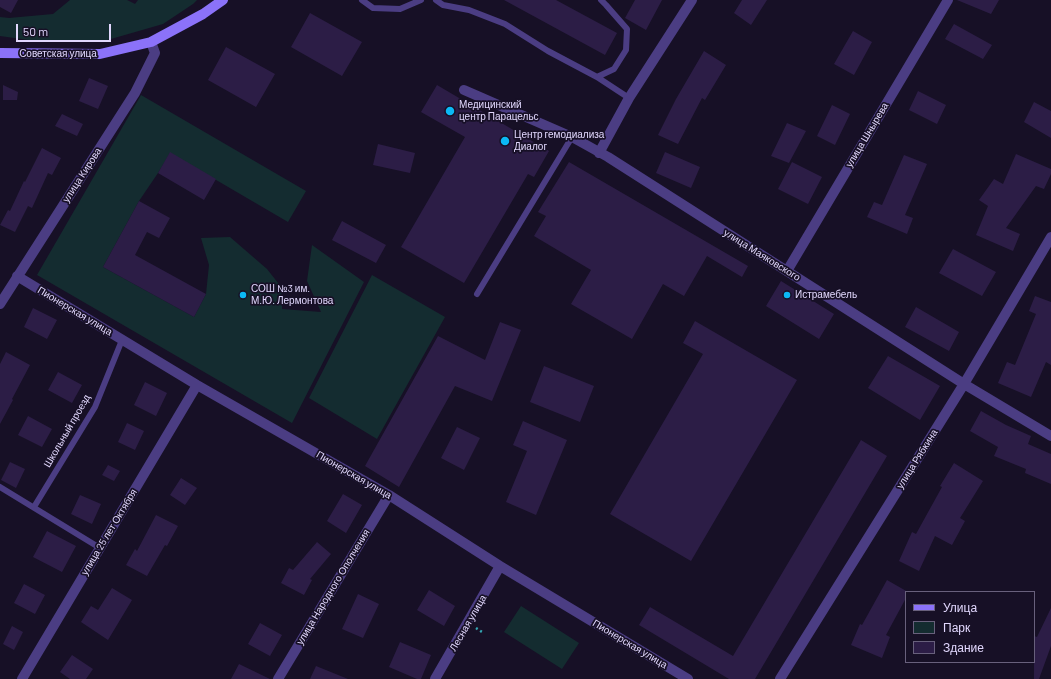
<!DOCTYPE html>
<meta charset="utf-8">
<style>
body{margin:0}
#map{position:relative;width:1051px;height:679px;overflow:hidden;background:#171026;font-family:Barlow,sans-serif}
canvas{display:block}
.legend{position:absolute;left:905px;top:591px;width:130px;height:72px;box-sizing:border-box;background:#171026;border:1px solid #68607c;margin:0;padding:5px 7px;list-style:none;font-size:12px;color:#e1d7fd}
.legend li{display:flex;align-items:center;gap:8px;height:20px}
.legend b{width:20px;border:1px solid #68607c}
.scale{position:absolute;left:16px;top:24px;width:95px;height:18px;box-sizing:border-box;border:2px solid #e1d7fd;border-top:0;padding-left:5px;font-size:12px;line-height:14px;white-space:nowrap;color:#e1d7fd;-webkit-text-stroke:3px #171026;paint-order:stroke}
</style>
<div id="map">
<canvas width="1051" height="679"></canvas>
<ul class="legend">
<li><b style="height:5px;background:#8b72f9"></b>Улица</li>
<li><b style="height:11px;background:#142c30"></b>Парк</li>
<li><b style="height:11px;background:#2c1d46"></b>Здание</li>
</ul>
<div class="scale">50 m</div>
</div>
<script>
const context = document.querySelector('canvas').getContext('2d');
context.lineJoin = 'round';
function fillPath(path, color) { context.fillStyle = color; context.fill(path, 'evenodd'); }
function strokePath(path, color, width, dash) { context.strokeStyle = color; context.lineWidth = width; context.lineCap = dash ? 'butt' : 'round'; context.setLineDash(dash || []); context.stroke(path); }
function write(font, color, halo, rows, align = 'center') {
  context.font = font + ' Barlow,sans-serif'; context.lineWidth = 3.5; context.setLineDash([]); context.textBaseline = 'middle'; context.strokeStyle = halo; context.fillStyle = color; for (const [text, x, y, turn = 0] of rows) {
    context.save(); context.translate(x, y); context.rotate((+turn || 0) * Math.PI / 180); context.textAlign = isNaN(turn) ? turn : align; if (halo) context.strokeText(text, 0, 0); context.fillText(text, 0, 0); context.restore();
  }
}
const green = new Path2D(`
 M70,0H127L135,4L138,0H197L193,4L163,24L104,41L43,42L0,36V17L9,18L53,14Z
 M141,95L306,191L288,222L170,153L158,173L139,201L103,267L194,317L206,294L209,265L201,238L230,237L267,269L282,288V309L321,312L307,281L312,245L364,282L292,423L37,275Z
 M372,275L445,317L377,439L309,398Z
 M521,606L579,643L562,669L504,632Z`);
const building = new Path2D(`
 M0,0H18L11,13L0,7Z
 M504,0H556L617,33L605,55Z
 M635,0H662L646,30L625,18Z
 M742,0H767L751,25L734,13Z
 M957,0H999L991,14Z
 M310,13L362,42L342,76L291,47Z
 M954,24L992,45L983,59L945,39Z
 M853,31L872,42L854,75L834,64Z
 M226,47L275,74L256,107L208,80Z
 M704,51L726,65L705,100L702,98L678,144L658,135L676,99Z
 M89,78L108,86L98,109L79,101Z
 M3,85L18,92L17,100H3Z
 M437,85L549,151L534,177L528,174L464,283L401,247L465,137L421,112Z
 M918,91L946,105L937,124L909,110Z
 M1034,102L1051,111V138L1024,122Z
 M832,105L850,114L835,145L817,136Z
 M62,114L83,124L77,136L55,126Z
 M787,123L806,131L789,163L771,156Z
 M378,144L415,153L410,173L373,165Z
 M42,148L61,158L52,175L48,173L32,208L28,206L15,232L0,225L8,210L10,211L24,181L25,182Z
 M170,152L216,179L204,200L158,173Z
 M665,152L700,167L691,188L656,173Z
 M1016,154L1051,169V174L1044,189L1036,186L1006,228L1020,234L1013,251L976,235L988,206L979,200L994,179L1003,184Z
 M904,155L927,164L905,215L913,218L907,234L867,217L874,202L882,205Z
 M569,162L748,266L742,277L707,256L684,296L663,284L632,339L571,304L591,270L534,236L546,216L538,212Z
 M792,162L822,177L808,204L778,189Z
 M139,201L170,218L159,238L147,232L135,255L206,294L194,317L103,267Z
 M342,221L386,245L376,263L332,240Z
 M953,249L996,272L982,296L939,273Z
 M781,281L834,314L819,339L766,306Z
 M1035,296L1051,302V365L1046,362L1031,397L998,383L1007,362L1015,365L1036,314L1029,311Z
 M916,307L959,332L949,351L905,327Z
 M33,308L57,320L47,339L24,327Z
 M695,321L797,380L691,561L610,514L703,354L683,343Z
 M500,322L521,330L492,401L455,386L399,487L365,466L438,336L485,360Z
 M6,352L30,365L12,399L13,400L0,424V364Z
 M888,356L940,386L920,420L868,388Z
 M544,366L594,386L580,422L530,402Z
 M58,372L82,385L72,403L48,390Z
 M145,382L167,393L156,416L134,405Z
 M981,411L1006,425L1031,436L1028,444L1051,454V484L1025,473L1026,469L994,456L998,447L970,431Z
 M28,416L52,429L42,447L18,435Z
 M523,421L567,440L536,515L506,502L527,451L513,445Z
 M127,423L144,431L135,450L118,442Z
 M457,427L480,438L464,470L441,458Z
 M861,440L887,456L755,679H729L639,625L650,607L733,656Z
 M10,462L25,469L16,488L1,480Z
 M954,463L983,481L960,518L965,521L952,545L935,536L919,571L899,561L912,532L916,534L942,487L940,486Z
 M108,465L120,471L114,481L102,475Z
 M181,478L197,488L185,505L170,495Z
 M343,494L362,505L346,533L327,521Z
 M80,495L101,504L92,524L71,514Z
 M156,515L178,526L167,546L165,545L147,576L126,565L135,549L137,551Z
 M47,531L76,546L62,572L33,557Z
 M317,542L331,554L310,579L312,580L304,595L281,583L289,568L293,570Z
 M887,580L908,592H906V598L886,635L890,637L882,658L851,645L860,624L862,625Z
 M24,584L45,595L35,614L14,603Z
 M112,588L132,600L108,640L81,622L91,606L98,610Z
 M429,590L455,606L444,626L417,610Z
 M358,594L379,604L363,638L342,629Z
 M1051,608V646L1039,679H1034V636L1037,637Z
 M260,623L282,635L270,656L248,644Z
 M12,626L23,632L14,650L3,644Z
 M400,642L431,655L421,679H417L389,667Z
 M72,655L93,669L86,679H70L60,672Z
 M239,664L270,679H231Z
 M316,666L348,679H310Z`);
const path = new Path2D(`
 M476,628L482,632`);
const lane = new Path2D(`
 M362,0L373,8L400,9L421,0
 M436,0L443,5L469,10L505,24L548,51L597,77L629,98
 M597,77L614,69L626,50L627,29L606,5L601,0
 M477,294L572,137
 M0,487L100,548
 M34,507L95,407L122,340`);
const street = new Path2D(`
 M464,90L572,137L608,157L964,384L1051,436
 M599,153L629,98L692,0
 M787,271L948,0
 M17,276L197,385L389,495L500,566L688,679
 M0,304L135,93L155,53L151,42
 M22,679L197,385
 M278,679L389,495
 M435,679L500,566
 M780,679L964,384L1051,237`);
const secondary = new Path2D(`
 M0,53L100,54L151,42L203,14L223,0`);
const markers = [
 [450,111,5,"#0bb8f5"],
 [505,141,5,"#0bb8f5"],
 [243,295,4,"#0bb8f5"],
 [787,295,4,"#0bb8f5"]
];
const streetNames = [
 ["Советская улица",58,54],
 ["улица Шнырева",867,135,-59],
 ["улица Кирова",82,175,-57],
 ["улица Маяковского",762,255,32],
 ["Пионерская улица",75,311,31],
 ["Школьный проезд",67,431,-60],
 ["улица Рябкина",917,459,-58],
 ["Пионерская улица",354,475,30],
 ["улица 25 лет Октября",109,532,-59],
 ["улица Народного Ополчения",333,587,-59],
 ["Лесная улица",468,623,-60],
 ["Пионерская улица",630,644,31]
];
const poiNames = [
 ["Медицинский",459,105],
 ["центр Парацельс",459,117],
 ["Центр гемодиализа",514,135],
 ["Диалог",514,147],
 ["СОШ №3 им.",251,289],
 ["М.Ю. Лермонтова",251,301],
 ["Истрамебель",795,295]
];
fillPath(green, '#142c30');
fillPath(building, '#2c1d46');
strokePath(path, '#35a7b4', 2.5, [2, 3]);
strokePath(lane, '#4b3d83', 6);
strokePath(street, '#4b3d83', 10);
strokePath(secondary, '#8b72f9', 10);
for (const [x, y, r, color] of markers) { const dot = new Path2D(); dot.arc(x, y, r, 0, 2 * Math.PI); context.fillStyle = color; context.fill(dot); strokePath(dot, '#171026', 1.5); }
write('10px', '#e1d7fd', '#171026', streetNames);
write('10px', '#e1d7fd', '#171026', poiNames, 'left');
</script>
